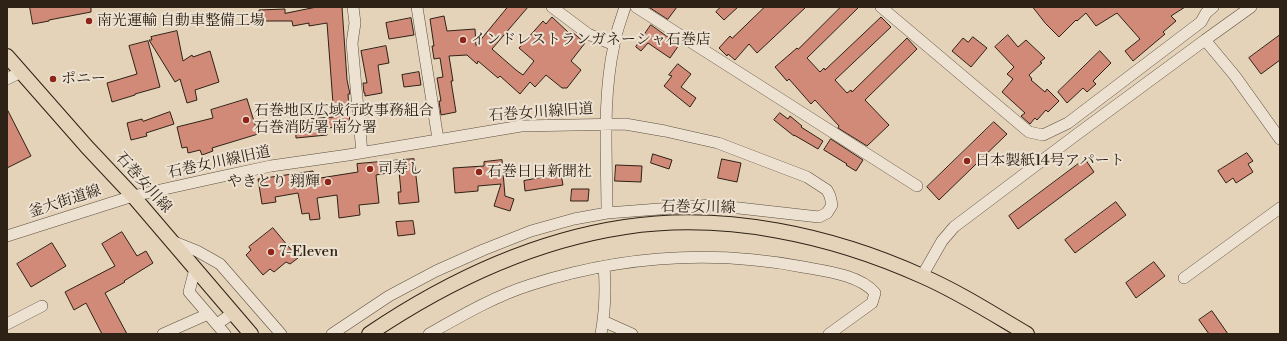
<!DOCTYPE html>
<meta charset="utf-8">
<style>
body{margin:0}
#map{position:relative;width:1287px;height:341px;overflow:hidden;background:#e4d3b9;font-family:"Libre Bodoni",serif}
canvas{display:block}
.frame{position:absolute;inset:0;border:8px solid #2e2115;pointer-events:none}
</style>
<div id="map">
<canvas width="1287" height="341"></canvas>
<div class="frame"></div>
</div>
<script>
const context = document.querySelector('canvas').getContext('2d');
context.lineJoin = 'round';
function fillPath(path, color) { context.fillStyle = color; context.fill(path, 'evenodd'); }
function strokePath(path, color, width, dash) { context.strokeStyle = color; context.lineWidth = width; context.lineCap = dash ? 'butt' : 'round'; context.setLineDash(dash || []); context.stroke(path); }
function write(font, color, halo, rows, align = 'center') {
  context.font = font + ' "Libre Bodoni","Noto Serif JP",serif'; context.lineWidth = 4; context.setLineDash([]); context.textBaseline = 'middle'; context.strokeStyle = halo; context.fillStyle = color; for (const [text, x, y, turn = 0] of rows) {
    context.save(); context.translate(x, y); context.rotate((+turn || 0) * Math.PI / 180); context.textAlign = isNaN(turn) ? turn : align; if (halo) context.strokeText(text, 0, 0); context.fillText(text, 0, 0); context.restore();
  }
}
const building = new Path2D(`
 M30,7H91V12L49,20V21L33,24Z
 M317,7H342L347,80L350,94H348L350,126L327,128V135L296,138L295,120L334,117L327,23L309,26V23L293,26L292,21H259V10L285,9V13Z
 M508,7H528L492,49L516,70L523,75L534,61L519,48L543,21L546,24L552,17L569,33L571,31L585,43L571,61L581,70L567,88H562L546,75L535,87L530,82L520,94L500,76L498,78L478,61L477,64L467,55L449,56L453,81H451L456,112L441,115L439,101H441L437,78L443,77L440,58L434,59L432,46H434L430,19L444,16L447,31L475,29L476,45Z
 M649,7H677L668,19Z
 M721,7H738L724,20L716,12Z
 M765,7H806L757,53L749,44L735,60L728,54L727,56L719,48L730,36L732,38Z
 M841,7H859L807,58L820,72L824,68L825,70L881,17L891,27L835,80L847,93L851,90L852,92L907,38L917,49L865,100L889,125L867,146L838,128L839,126L815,100L811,104L789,79L787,81L775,67L797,48L798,49Z
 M1033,7H1185L1171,16L1176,21L1163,32L1165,34L1133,61L1125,51L1140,39L1117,13L1096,26L1086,13L1077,21L1076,20L1059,37L1046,24Z
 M411,18L414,35L389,39L386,23Z
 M651,25L679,45L670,58L648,43L641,51L636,47Z
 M177,31L183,61L192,55L193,57L210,51L219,82L195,90L197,100L187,103L180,79L175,82L149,40H152L151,37Z
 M1008,35L1018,47L1026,40L1045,58L1040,62L1042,63L1029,75L1032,79L1031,80L1045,92L1047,89L1059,101L1048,112L1046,110L1037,120L1035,118L1030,124L1021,116L1025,113L1002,92L1013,79L1007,74L1014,67L995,47Z
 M1280,35V60L1261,74L1249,58Z
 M973,37L987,48L971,67L952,51L963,38L968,42Z
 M148,41L160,87L135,94V95L112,102L107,83L137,74L129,46Z
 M386,46L389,63L378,65L382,93L365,96V93H364L363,83H367L361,51Z
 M1100,51L1111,63L1093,81L1096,84L1087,92L1083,88L1067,103L1058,92Z
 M678,64L691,74L681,87L696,98L690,107L664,86L672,76L669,75Z
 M419,72L421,85L404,87L402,75Z
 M247,99L258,134L212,148L213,151L202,155L200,150L188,153L187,147L182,148L177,127L213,118L211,110Z
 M7,109L31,156L7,168Z
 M170,112L174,124L146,133L147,136L131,140L127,123L142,119L143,121Z
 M780,113L788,119L790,116L802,126L801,127L823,141L818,149L794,135V136L774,120Z
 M994,122L1007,134L939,200L927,187Z
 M831,139L863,160L856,171L846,165L847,164L824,150Z
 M1247,153L1253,161L1248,164L1253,172L1236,183L1233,178L1226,183L1218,171Z
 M653,154L672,160L669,169L651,163Z
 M414,159L419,202L399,204L398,192H401L399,171L376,175L379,203L359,205L360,215L339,218L337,195L317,198L320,219L310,220L309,213L302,214L298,193L275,197L276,202L262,204L258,179L313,171L314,179L358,172L357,164Z
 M722,159L741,163L737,182L718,178Z
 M1085,159L1094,172L1018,229L1009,216Z
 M502,160L505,196L514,199L510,211L494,206L501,184L478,186V191L455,193L453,168L484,166V162Z
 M616,165L642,166L641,182L615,181Z
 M561,174L563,185L525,191L524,181Z
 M572,189H589L588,201H571Z
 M1116,202L1126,215L1075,253L1065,240Z
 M413,221L415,234L398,236L396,222Z
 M273,228L298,258L290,264L286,262L274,272L270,269L263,275L246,255L251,250L249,247Z
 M122,232L137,256L146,251L153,263L124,281L125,282L105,293L127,334H102L86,303L74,310L65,292L115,266L102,244Z
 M52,243L66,266L31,287L17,264Z
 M1154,262L1165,276L1136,298L1126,283Z
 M1212,311L1228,334H1209L1199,320Z`);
const minor = new Path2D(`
 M353,7L355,23L352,43L362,153
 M417,7L438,139
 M552,7L588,34L614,45
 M636,7L917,186
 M881,7L1029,132L1043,135L1068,123L1201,22L1206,13L1213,7
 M1251,7L1205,40L1235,76L1280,139
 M7,79L21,72
 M607,213C607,157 602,100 614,45C616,32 621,20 625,7
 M7,236L133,196L219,177L271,166L348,155L521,126L625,124L665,131L718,143L807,177L827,190L830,196L832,205L827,213L819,217L712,205L607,213L574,219L531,231L483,250L436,271L389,296L332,334
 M172,241L197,251L220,264L281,334
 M195,269L189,292L225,334
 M922,276L942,241L954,227L1076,135L1205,40
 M1184,278L1280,208
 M603,321L632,334
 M7,324L42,306
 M217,324L233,313
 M163,334L208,314
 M429,334C461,316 495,296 530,285C620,256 709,249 803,267C825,271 860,275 875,293L872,303L829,334
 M601,334C605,311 606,289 604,266`);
const major = new Path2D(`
 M7,56L87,147L133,196L251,334
 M369,334C446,282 532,241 625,227C725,212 831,235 922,276C959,292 993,314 1027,334`);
const markers = [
 [89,21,4,"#8f2418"],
 [463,40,4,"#8f2418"],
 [53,79,4,"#8f2418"],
 [246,120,4,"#8f2418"],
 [967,161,4,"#8f2418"],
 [370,169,4,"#8f2418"],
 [479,172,4,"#8f2418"],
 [328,182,4,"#8f2418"],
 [271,252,4,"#8f2418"]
];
const poiNames = [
 ["南光運輸 自動車整備工場",97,21],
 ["インドレストランガネーシャ石巻店",471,40],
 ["ポニー",61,79],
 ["石巻地区広域行政事務組合",254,111],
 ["石巻消防署 南分署",254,128],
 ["日本製紙14号アパート",975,161],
 ["司寿し",378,169],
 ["石巻日日新聞社",487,172],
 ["やきとり 翔輝",320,182,"right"],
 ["7-Eleven",279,252]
];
const streetNames = [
 ["石巻女川線旧道",541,113,-4],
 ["石巻女川線旧道",219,163,-12],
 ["石巻女川線",143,183,48],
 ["釜大街道線",65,202,-18],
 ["石巻女川線",698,208,1]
];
fillPath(building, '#d18a78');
strokePath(building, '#2e2115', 1);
strokePath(minor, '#5c4e3e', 12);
strokePath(major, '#2e2115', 16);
strokePath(minor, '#ede2d2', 11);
strokePath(major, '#e4d3b9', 14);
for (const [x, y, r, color] of markers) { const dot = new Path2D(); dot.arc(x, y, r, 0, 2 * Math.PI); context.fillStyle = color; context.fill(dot); strokePath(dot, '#ede2d2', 1.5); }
write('15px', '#2e2115', '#ede2d2', poiNames, 'left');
write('15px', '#2e2115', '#ede2d2', streetNames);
</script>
